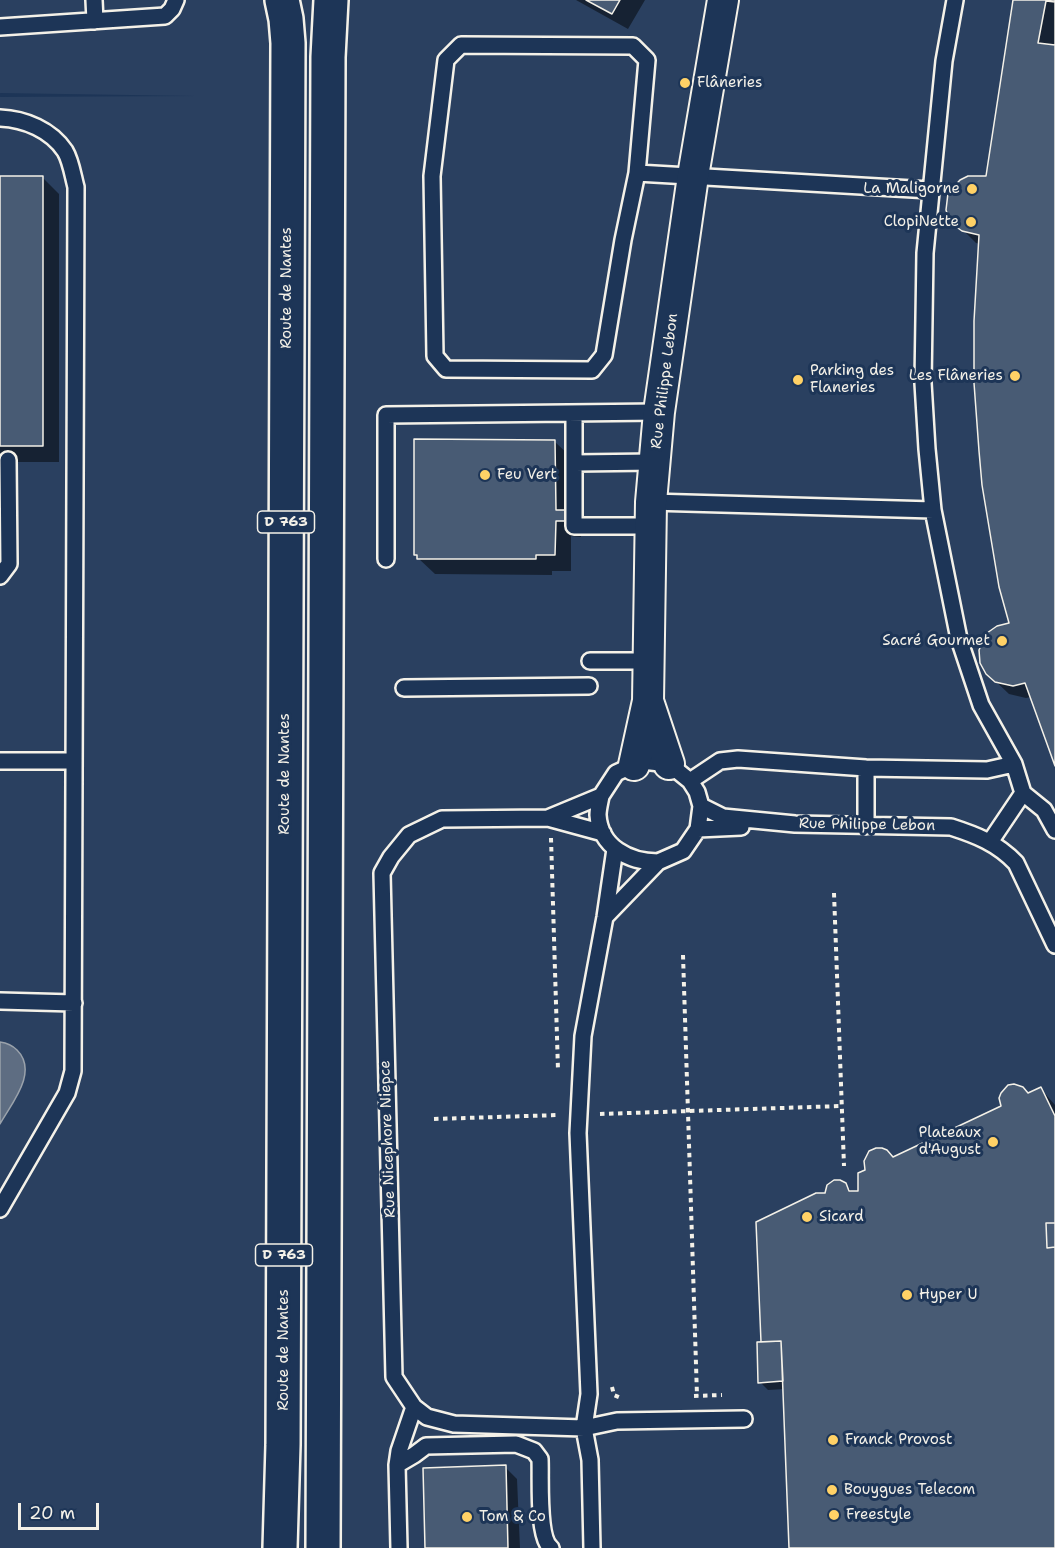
<!DOCTYPE html>
<meta charset="utf-8">
<style>
body{margin:0}
#map{position:relative;width:1055px;height:1548px;overflow:hidden;background:#1d3557;font-family:"Shantell Sans",sans-serif}
canvas{display:block}
.scale{position:absolute;left:18px;top:1503px;width:81px;height:27px;box-sizing:border-box;border:3px solid #f4f1e8;border-top:0;padding-left:8px;font-size:18px;line-height:21px;white-space:nowrap;color:#f4f1e8;-webkit-text-stroke:4px #1d3557;paint-order:stroke}
</style>
<div id="map">
<canvas width="1055" height="1548"></canvas>
<div class="scale">20 m</div>
</div>
<script>
const context = document.querySelector('canvas').getContext('2d');
context.lineJoin = 'round';
function fillPath(path, color) { context.fillStyle = color; context.fill(path, 'evenodd'); }
function strokePath(path, color, width, dash) { context.strokeStyle = color; context.lineWidth = width; context.lineCap = dash ? 'butt' : 'round'; context.setLineDash(dash || []); context.stroke(path); }
function write(font, color, halo, rows, align = 'center') {
  context.font = font + ' "Shantell Sans",sans-serif'; context.lineWidth = 6; context.setLineDash([]); context.textBaseline = 'middle'; context.strokeStyle = halo; context.fillStyle = color; for (const [text, x, y, turn = 0] of rows) {
    context.save(); context.translate(x, y); context.rotate((+turn || 0) * Math.PI / 180); context.textAlign = isNaN(turn) ? turn : align; if (halo) context.strokeText(text, 0, 0); context.fillText(text, 0, 0); context.restore();
  }
}
const built = new Path2D(`
 M0,0H1055V1548H0V97L194,96L0,93Z`);
const water = new Path2D(`
 M0,1042C7,1043 12,1045 17,1050C39,1072 11,1104 0,1124Z`);
const shadow = new Path2D(`
 M576,0H645L628,29Z
 M1014,0H1055V762L1031,697L1026,698L1009,694L987,673L1011,624L980,244L976,243L951,218L987,177Z
 M0,178H43L59,194V462H0Z
 M554,441L571,457L581,528V537L571,536V571H552V575L435,574L418,558L416,554Z
 M1041,1089L1055,1105V1548H791L785,1389L768,1390L760,1382L763,1344L827,1194L845,1184L853,1193L860,1192L893,1158Z
 M505,1467L517,1479L520,1548H426Z`);
const building = new Path2D(`
 M586,0H620L612,14Z
 M1013,0H1055V766L1025,683L1013,686L995,682L986,674L980,663L979,650L987,633L997,626L1009,623L999,587L982,485L979,451L974,383V321L979,235L962,231L955,226L949,219L946,210L948,193L960,180L968,176H986Z
 M1046,1L1055,2V45L1038,43Z
 M0,176H43V446H0Z
 M414,439L555,440L556,510H566V521H556L555,555H536V559H417V555H414Z
 M1014,1084L1023,1087L1028,1093L1041,1087L1055,1116V1223H1046L1047,1248L1055,1247V1548H789L781,1341L761,1342L756,1222L816,1193H825L827,1185L834,1180H840L846,1183L849,1191H858V1173L865,1170L864,1161L869,1151L876,1148H882L887,1150L893,1157L1001,1106L999,1098L1001,1093L1008,1085Z
 M1046,1223H1055V1247L1047,1248Z
 M781,1341L783,1381L758,1383L757,1342Z
 M506,1465L508,1548H425L423,1468Z`);
const path = new Path2D(`
 M551,838L558,1070
 M834,893L844,1166
 M683,955L697,1396
 M600,1114L841,1106
 M434,1119L559,1115
 M612,1387L614,1395L621,1398
 M694,1396L722,1395`);
const lane = new Path2D(`
 M94,0L95,21
 M0,27L165,16L172,9L176,0
 M0,118C25,119 51,130 65,151C71,161 73,176 76,187L73,1071L67,1093L0,1209
 M637,173L623,240L604,355L592,370L446,369L435,356L432,176L446,60L461,45L633,46L647,60L637,173L930,190
 M574,413V526H650
 M575,463L655,462
 M651,502L933,510
 M386,559V415L659,412
 M0,576L9,564L8,460
 M590,661H649
 M404,688L589,686
 M0,761H74
 M866,768V826
 M690,781L720,761L738,759L866,768L987,770L1014,764L981,705L959,639L933,510L927,449L923,383L925,253L944,61L955,0
 M1023,793L1044,810L1055,830
 M601,796C600,802 598,809 598,815C600,847 629,862 658,862
 M701,806L723,817L795,824L951,827C976,835 997,843 1016,863L1055,945
 M548,818L603,833
 M698,829L741,827
 M990,842L1023,793L1014,764
 M605,917L658,862L683,851L698,829L701,806L697,792L690,781L669,764L642,761L616,773L601,796L548,818L442,819L409,835L391,857L382,873L394,1377L414,1407L427,1417L454,1424L584,1428L617,1421L744,1419
 M0,1001L74,1003
 M397,1465L414,1455L426,1446L516,1444L534,1451L540,1459C541,1478 537,1537 551,1548
 M399,1548L397,1465L399,1451L414,1407
 M592,1548L590,1460L584,1428L589,1394L578,1133L583,1036L605,917L615,849`);
const street = new Path2D(`
 M648,701L669,764
 M634,765L648,701L651,502L659,412L693,176L723,0`);
const highway = new Path2D(`
 M280,1548L283,1445L288,43L286,19L282,0
 M323,1548L328,57L331,0`);
const markers = [
 [685,83,6,"#ffd166"],
 [972,189,6,"#ffd166"],
 [971,222,6,"#ffd166"],
 [1015,376,6,"#ffd166"],
 [798,380,6,"#ffd166"],
 [485,475,6,"#ffd166"],
 [1002,641,6,"#ffd166"],
 [993,1142,6,"#ffd166"],
 [807,1217,6,"#ffd166"],
 [907,1295,6,"#ffd166"],
 [833,1440,6,"#ffd166"],
 [832,1490,6,"#ffd166"],
 [834,1515,6,"#ffd166"],
 [467,1517,6,"#ffd166"]
];
const shields = [
 [286,522,57],
 [284,1255,57]
];
const shieldNames = [
 ["D 763",286,522],
 ["D 763",284,1255]
];
const poiNames = [
 ["Flâneries",697,83],
 ["La Maligorne",960,189,"right"],
 ["ClopiNette",959,222,"right"],
 ["Parking des",810,371],
 ["Flaneries",810,388],
 ["Les Flâneries",1003,376,"right"],
 ["Feu Vert",497,475],
 ["Sacré Gourmet",990,641,"right"],
 ["Plateaux",981,1133,"right"],
 ["d'August",981,1150,"right"],
 ["Sicard",819,1217],
 ["Hyper U",919,1295],
 ["Franck Provost",845,1440],
 ["Bouygues Telecom",844,1490],
 ["Freestyle",846,1515],
 ["Tom & Co",479,1517]
];
const streetNames = [
 ["Route de Nantes",287,288,-90],
 ["Rue Philippe Lebon",665,381,-83],
 ["Route de Nantes",285,774,-90],
 ["Rue Philippe Lebon",867,825,1],
 ["Rue Nicephore Niepce",388,1139,-92],
 ["Route de Nantes",284,1350,-90]
];
fillPath(built, '#2a4060');
fillPath(water, '#5e6d82');
strokePath(water, '#9aa2ab', 1.5);
fillPath(shadow, '#0007');
fillPath(building, '#485b74');
strokePath(building, '#f4f1e8', 1.5);
strokePath(lane, '#f4f1e8', 20);
strokePath(street, '#f4f1e8', 34);
strokePath(highway, '#f4f1e8', 38);
strokePath(path, '#f4f1e8', 4, [4.5, 4.5]);
strokePath(lane, '#1d3557', 15);
strokePath(street, '#1d3557', 30);
strokePath(highway, '#1d3557', 33);
for (const [x, y, r, color] of markers) { const dot = new Path2D(); dot.arc(x, y, r, 0, 2 * Math.PI); context.fillStyle = color; context.fill(dot); strokePath(dot, '#1d3557', 2); }
for (const [x, y, w] of shields) { const box = new Path2D(); box.roundRect(x - w / 2, y - 11, w, 22, 4.5); context.fillStyle = '#1d3557'; context.fill(box); strokePath(box, '#f4f1e8', 1.5); }
write('bold 14px', '#f4f1e8', null, shieldNames);
write('15px', '#f4f1e8', '#1d3557', poiNames, 'left');
write('15px', '#f4f1e8', '#1d3557', streetNames);
</script>
